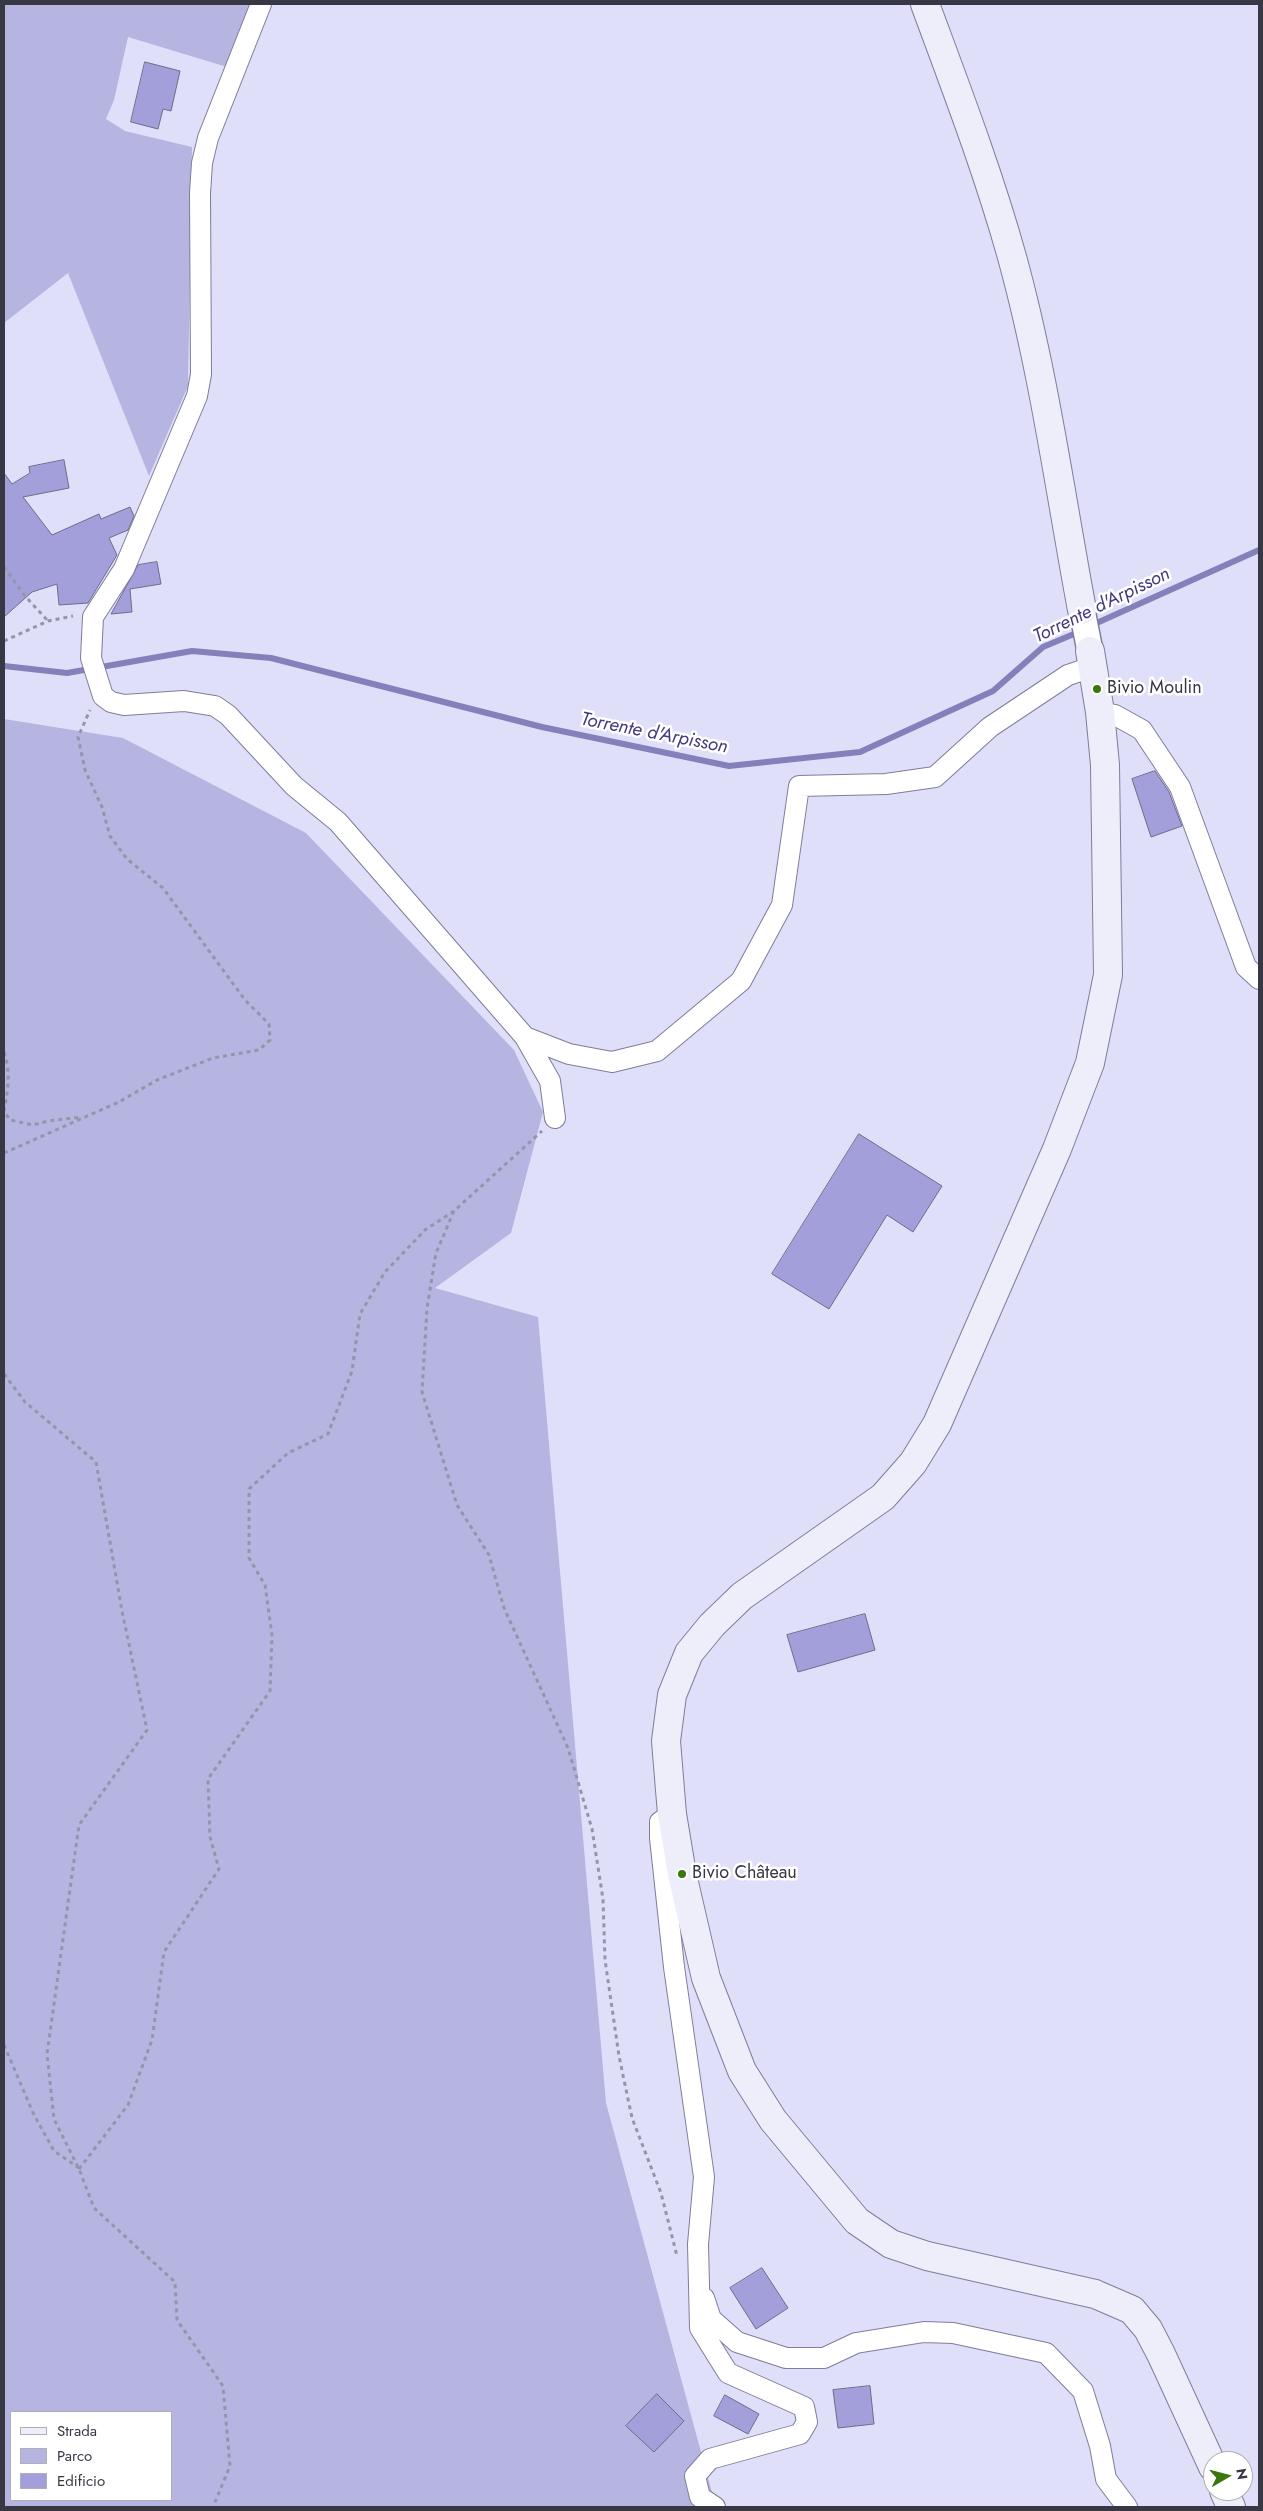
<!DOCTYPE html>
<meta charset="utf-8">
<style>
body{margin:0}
#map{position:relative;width:1263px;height:2511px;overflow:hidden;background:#dfdffa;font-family:Jost,sans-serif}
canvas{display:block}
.frame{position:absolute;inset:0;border:5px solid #383845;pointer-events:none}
.legend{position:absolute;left:10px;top:2411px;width:162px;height:90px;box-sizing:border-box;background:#fff;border:1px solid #afafb5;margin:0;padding:6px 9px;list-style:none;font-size:15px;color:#383845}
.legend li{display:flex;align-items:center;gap:10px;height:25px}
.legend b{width:25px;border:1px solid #afafb5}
.north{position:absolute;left:1203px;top:2451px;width:50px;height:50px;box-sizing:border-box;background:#fff;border:1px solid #afafb5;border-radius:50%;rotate:82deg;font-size:14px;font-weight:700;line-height:20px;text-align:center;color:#383845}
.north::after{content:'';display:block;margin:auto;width:18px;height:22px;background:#3a770f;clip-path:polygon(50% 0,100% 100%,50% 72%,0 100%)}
</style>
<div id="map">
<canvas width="1263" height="2511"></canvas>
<div class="frame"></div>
<ul class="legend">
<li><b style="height:6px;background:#eeeefa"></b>Strada</li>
<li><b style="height:14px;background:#b6b5e1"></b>Parco</li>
<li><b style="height:14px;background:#a29fdb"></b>Edificio</li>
</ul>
<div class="north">N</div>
</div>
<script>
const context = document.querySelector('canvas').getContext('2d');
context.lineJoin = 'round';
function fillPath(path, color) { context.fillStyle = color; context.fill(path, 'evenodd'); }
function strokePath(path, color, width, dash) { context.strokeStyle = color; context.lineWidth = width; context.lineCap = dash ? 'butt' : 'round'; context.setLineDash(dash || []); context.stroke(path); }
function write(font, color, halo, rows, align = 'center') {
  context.font = font + ' Jost,sans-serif'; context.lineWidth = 5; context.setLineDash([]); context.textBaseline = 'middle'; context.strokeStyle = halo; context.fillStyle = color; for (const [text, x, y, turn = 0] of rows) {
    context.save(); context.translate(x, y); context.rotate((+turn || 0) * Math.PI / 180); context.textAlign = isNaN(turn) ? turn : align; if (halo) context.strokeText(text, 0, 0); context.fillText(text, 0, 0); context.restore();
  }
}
const green = new Path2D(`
 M4,4H251L227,67L128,37L114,100L106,119L125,131L192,147L188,386L149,476L68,273L4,323Z
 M4,719L123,738L306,833L514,1050L543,1112L511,1233L435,1288L538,1317L606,2103L716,2507H4ZM11,2412H171V2500H11Z`);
const stream = new Path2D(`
 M1090,626L1259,550
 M4,666L67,673L192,651L271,658L542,727L729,766L860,752L993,691L1043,647L1081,631`);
const building = new Path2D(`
 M145,62L180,71L171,111L163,109L158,129L131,122Z
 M64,460L69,488L23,497L52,535L99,514L101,519L130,507L134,516L128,530L109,538L117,555L88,603L59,605L57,584L32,592L4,617V473L12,484L30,473L29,467Z
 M157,562L161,584L130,589L132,612L111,614L138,565Z
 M1155,771L1169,792L1182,826L1151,837L1132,779Z
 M859,1134L942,1186L913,1232L887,1215L829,1309L772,1274Z
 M865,1614L875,1650L798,1672L787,1635Z
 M762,2268L788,2308L756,2329L730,2288Z
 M870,2386L874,2424L838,2428L833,2390Z
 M657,2394L684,2421L654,2452L626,2426Z
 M725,2395L759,2414L748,2434L714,2416Z`);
const path = new Path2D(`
 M4,567L25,596L48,621
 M4,641L48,621L73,616
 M4,1052C11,1072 8,1090 4,1111L10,1120L33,1125L48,1121L82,1117
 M4,1153L119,1102L157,1080L213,1058L259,1050L270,1040L269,1024L245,1000L163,888L127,859L110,836L102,807L85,770L78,737L90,710
 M454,1211L436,1253L427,1308L422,1392L457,1505L489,1555L504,1608L568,1748L592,1829L603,1899L605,1960L619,2056L632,2118L661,2193L677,2256
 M4,1374L25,1402L96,1462L122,1611L147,1730L79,1825L47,2054L54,2119L79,2169L94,2208L175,2282L177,2320L223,2386L230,2466L213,2507
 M4,2045L34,2115L54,2151L79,2168
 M79,2169L128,2105L152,2040L164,1952L219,1869L210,1837L208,1779L270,1691L272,1635L265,1585L249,1558V1489L288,1453L328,1434L352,1371L360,1314L385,1272L425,1230L454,1211L542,1131`);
const minor = new Path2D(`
 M261,4L208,138L202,163L200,193L201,374L197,396L124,569L93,617L91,658L103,696L111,702L124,705L184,701L215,706L228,715L294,786L338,822L525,1037L550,1081L555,1118
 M1100,712L1115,715L1142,730L1180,787L1246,967L1259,979
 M525,1037L569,1054L612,1062L657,1051L741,981L782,905L799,786L886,784L935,777L990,727L1068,675L1092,667
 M672,1814L660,1822V1838L674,1967L704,2177L698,2244L700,2328L728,2373L804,2407L807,2422L800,2434L710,2459L695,2476L700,2497L715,2507
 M704,2298L711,2319L737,2342L786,2358H824L856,2343L924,2332L953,2333L1046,2353L1083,2391L1100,2446L1106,2479L1127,2507`);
const tertiary = new Path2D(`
 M1082,610L1090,651`);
const secondary = new Path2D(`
 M925,4C956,88 988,171 1012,257C1044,373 1060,492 1082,610
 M1090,651L1100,712L1105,765L1108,975L1090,1063L1057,1149L937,1424L913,1463L883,1497L742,1596L712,1625L689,1653L672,1695L666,1741L672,1814L682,1874L706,1978L742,2071L773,2120L857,2221L891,2244L927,2256L1095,2294L1132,2310L1148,2329L1161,2354L1213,2467
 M1224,2491L1231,2507`);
const markers = [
 [1097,689,5,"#3a770f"],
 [682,1874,5,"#3a770f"]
];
const poiNames = [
 ["Bivio Moulin",1107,689],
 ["Bivio Château",692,1874]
];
const waterNames = [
 ["Torrente d'Arpisson",1102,606,-26],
 ["Torrente d'Arpisson",654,734,11]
];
fillPath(green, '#b6b5e1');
strokePath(stream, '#8380ba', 6);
fillPath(building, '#a29fdb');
strokePath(building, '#6d6c89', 1);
strokePath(minor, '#7e7d9b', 22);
strokePath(tertiary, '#7e7d9b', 28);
strokePath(secondary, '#7e7d9b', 30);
strokePath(path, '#9595aa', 3, [4, 4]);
strokePath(minor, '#fff', 20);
strokePath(tertiary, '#fff', 25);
strokePath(secondary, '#eeeefa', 28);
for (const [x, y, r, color] of markers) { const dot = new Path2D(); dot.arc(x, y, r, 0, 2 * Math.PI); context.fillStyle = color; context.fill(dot); strokePath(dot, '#fff', 2); }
write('18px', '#383845', '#fff', poiNames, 'left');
write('italic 19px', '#433981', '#fff', waterNames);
</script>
